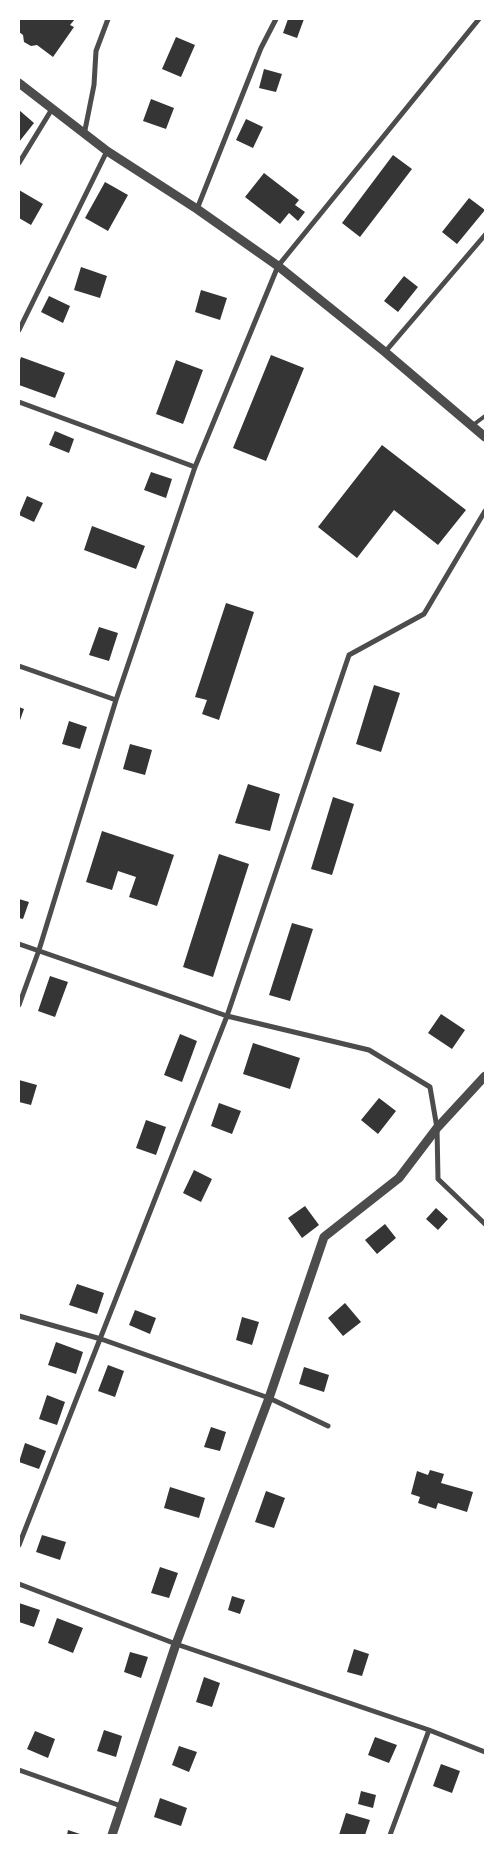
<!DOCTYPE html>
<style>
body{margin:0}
#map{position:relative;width:504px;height:1854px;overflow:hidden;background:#fff;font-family:Arial,sans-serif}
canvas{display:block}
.frame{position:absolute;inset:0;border:20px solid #fff;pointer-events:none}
</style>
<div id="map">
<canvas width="504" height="1854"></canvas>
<div class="frame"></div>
</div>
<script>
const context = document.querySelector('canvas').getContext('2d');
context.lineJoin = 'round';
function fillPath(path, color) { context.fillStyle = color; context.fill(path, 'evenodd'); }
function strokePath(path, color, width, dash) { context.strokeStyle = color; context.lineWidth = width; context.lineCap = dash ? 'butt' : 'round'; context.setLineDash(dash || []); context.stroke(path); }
const building = new Path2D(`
 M19,19H75L70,25L74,27L53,57L37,45L31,46L24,42L23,35L19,32Z
 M288,19H304L297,38L283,33Z
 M176,37L195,45L181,77L162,69Z
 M264,69L282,74L276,92L259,88Z
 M151,99L174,108L166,129L143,121Z
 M19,110L34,123L19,142Z
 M246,119L263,127L253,148L236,140Z
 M393,155L412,169L360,237L342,223Z
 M264,173L299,200L295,205L305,212L298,221L289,213L280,224L245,197Z
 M105,182L128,195L108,231L85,218Z
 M19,190L43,204L31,225L19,218Z
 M469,198L485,210L457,244L442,232Z
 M81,267L107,276L100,298L74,290Z
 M404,276L418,287L398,312L384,301Z
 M201,290L227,298L220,320L195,312Z
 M49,296L70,306L63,323L41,312Z
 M271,355L304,368L266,461L233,448Z
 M21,357L65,373L55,398L19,385V363Z
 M176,360L203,370L183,424L156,414Z
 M55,431L74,439L69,453L49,445Z
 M382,445L466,510L438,545L394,510L357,558L318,527Z
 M151,472L172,479L166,498L144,490Z
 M27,496L43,503L34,522L19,515Z
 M92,526L145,546L136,569L84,550Z
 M226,603L254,612L219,720L202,714L207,700L195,697Z
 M99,627L118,633L109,661L89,655Z
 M374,685L400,693L381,752L356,744Z
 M19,707L24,709L19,723Z
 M69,721L87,727L80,749L62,744Z
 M130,744L152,750L145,775L123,769Z
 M248,784L280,794L270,831L235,823Z
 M333,797L354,804L332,875L311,869Z
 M102,831L174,855L157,906L129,897L136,877L118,871L112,890L86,882Z
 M219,854L249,864L213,977L183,967Z
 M19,899L29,902L23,919L19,918Z
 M292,923L313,929L290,1001L269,995Z
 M50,976L68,982L55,1017L38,1011Z
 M441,1014L465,1030L452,1049L428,1033Z
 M180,1034L197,1041L182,1082L164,1075Z
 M253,1043L300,1058L290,1089L243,1074Z
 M19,1080L37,1085L31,1105L19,1102Z
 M379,1098L396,1111L378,1134L361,1120Z
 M219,1103L241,1111L232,1134L211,1126Z
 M146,1120L166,1127L156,1155L136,1148Z
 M194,1170L212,1179L201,1202L183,1193Z
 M305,1206L319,1225L302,1238L288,1218Z
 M436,1208L448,1219L438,1230L426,1219Z
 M385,1224L396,1238L377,1254L365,1240Z
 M77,1284L104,1293L97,1314L69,1305Z
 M345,1303L361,1322L343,1336L328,1318Z
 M135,1310L156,1318L150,1334L129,1325Z
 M242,1317L259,1322L252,1345L236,1340Z
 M56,1342L83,1352L76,1374L48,1365Z
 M108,1365L124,1371L115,1397L98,1391Z
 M304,1367L329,1375L324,1392L299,1384Z
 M47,1395L65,1402L57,1425L39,1419Z
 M211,1427L226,1432L220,1451L204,1447Z
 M25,1443L46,1451L39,1469L19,1462Z
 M430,1470L444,1474L441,1483L473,1492L467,1512L438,1503L436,1509L418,1503L420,1497L411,1494L417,1471L428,1475Z
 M170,1487L205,1498L199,1518L164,1508Z
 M266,1491L285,1498L274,1528L255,1522Z
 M42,1535L66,1542L60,1560L36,1552Z
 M160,1567L178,1573L169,1598L151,1593Z
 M232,1596L245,1600L240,1614L228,1610Z
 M19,1603L40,1610L34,1627L19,1622Z
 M57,1618L83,1628L73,1653L48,1643Z
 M354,1649L369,1654L362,1676L347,1672Z
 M130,1652L148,1657L141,1678L124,1672Z
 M204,1677L220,1683L212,1707L196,1702Z
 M104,1730L122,1736L116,1757L97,1751Z
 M35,1731L55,1739L48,1758L27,1749Z
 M375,1737L397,1745L389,1763L368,1755Z
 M179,1746L197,1752L189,1772L172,1765Z
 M441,1764L460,1771L452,1793L433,1786Z
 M361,1791L376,1795L373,1808L358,1804Z
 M160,1798L187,1808L181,1826L154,1817Z
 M346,1813L370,1820L365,1835H339Z
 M68,1830L83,1835H67Z`);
const service = new Path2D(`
 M473,425L485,416`);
const minor = new Path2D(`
 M84,135L94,85L96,51L108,19
 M19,163L52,109
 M197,209L261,48L276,19
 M19,330L107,151
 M385,352L485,235
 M19,402L195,467
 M19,666L116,700
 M19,944L227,1016L369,1050L430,1087L437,1128L438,1179L485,1224
 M19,1005L39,950L116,700L195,467L278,266L479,19
 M19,1316L101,1339L269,1398L328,1426
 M19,1545L227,1016L349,655L424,614L485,511
 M19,1584L176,1644L429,1730L485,1752
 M19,1770L121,1806
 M390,1835L429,1730`);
const tertiary = new Path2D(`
 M19,83L107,151L197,209L278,266L385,352L485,437
 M112,1835L176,1644L269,1398L324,1237L399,1178L437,1128L485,1076`);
fillPath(building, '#353535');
strokePath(service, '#4c4c4c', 4);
strokePath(minor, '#4c4c4c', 5);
strokePath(tertiary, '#4c4c4c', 9);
</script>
